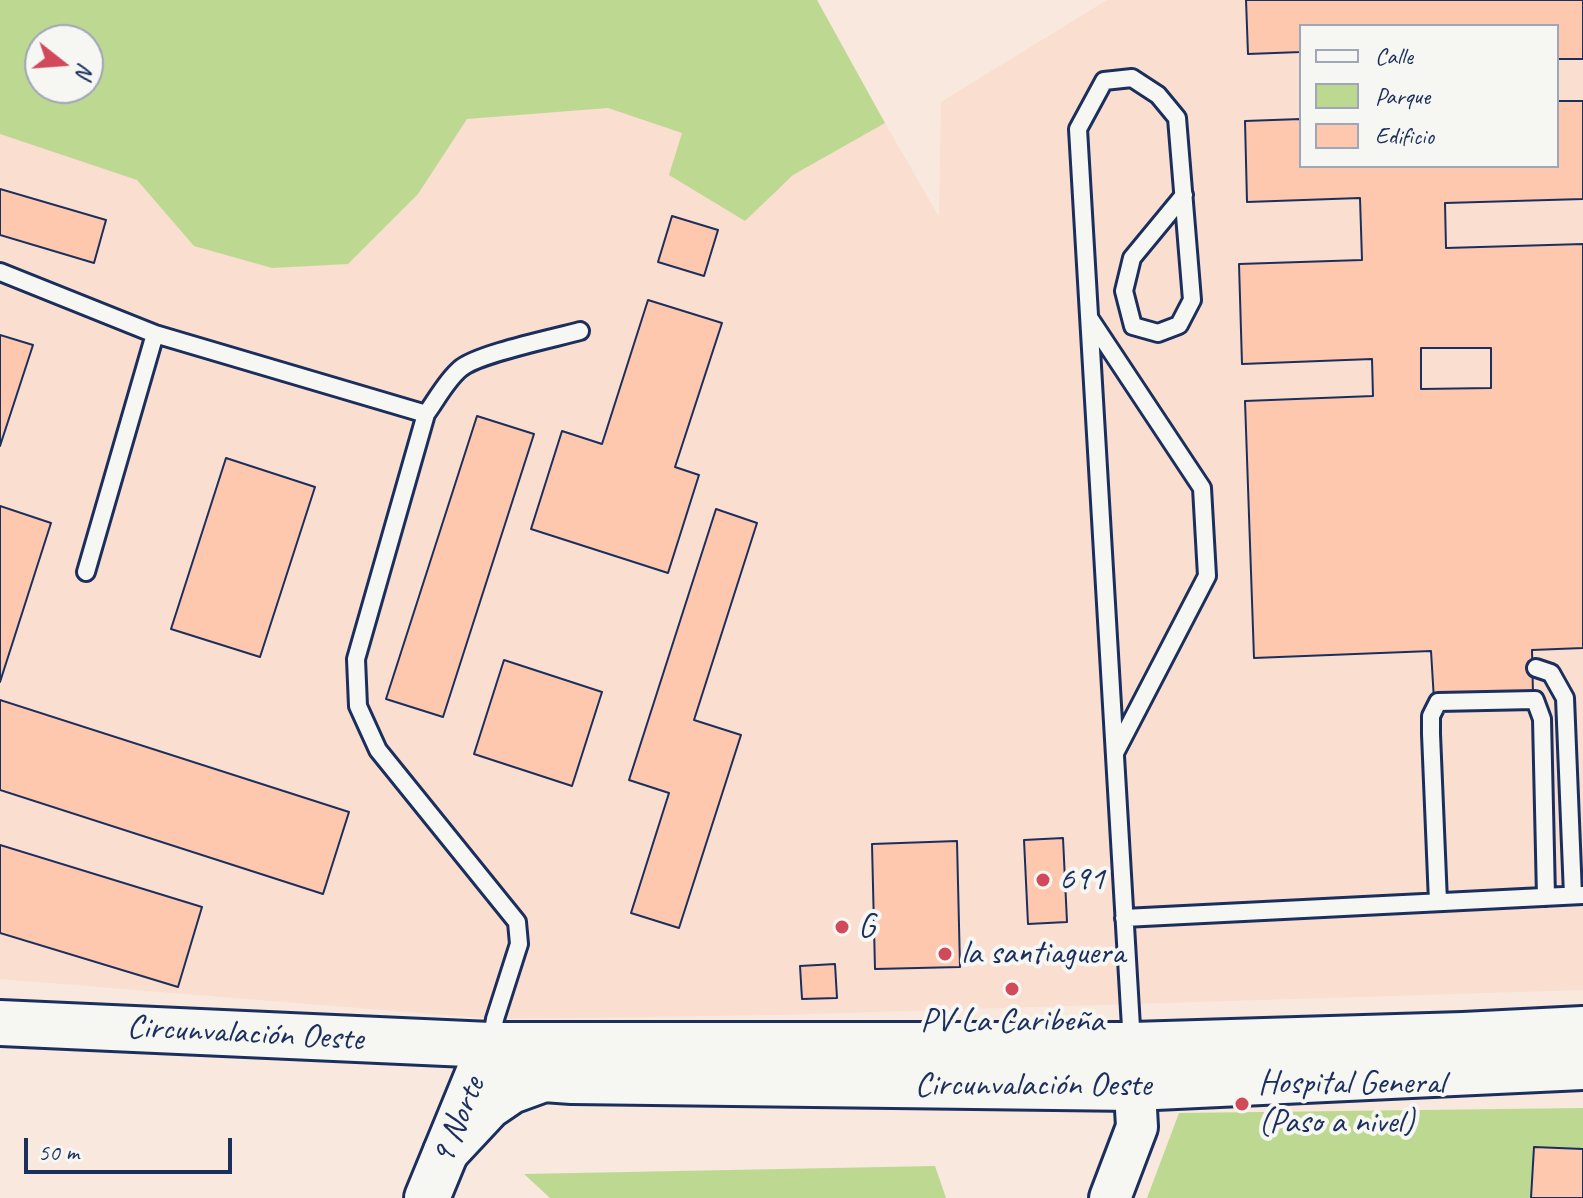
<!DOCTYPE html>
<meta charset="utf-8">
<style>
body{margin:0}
#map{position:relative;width:1583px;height:1198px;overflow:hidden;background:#f8e8de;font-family:Caveat,sans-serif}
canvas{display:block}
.legend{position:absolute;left:1299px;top:24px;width:260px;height:144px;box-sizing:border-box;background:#f6f6f2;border:2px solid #9ea6b7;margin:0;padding:10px 14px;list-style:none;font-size:24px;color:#1b2f5e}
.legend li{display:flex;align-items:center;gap:16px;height:40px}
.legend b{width:40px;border:2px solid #9ea6b7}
.north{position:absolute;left:24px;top:24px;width:80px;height:80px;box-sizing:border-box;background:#f6f6f2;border:2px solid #9ea6b7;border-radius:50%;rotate:107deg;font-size:22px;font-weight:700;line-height:32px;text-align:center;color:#1b2f5e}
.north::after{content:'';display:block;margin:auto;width:28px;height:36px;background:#d1495b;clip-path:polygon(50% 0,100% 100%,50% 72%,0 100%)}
.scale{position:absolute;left:24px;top:1138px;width:208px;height:36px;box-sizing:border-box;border:4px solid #1b2f5e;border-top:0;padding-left:10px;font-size:24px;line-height:28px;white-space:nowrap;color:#1b2f5e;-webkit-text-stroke:6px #f6f6f2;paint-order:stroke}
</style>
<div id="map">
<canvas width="1583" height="1198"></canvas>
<ul class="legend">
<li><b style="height:10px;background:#f6f6f2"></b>Calle</li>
<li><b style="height:22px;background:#bdd991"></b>Parque</li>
<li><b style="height:22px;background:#fdc8ae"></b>Edificio</li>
</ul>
<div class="north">N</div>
<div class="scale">50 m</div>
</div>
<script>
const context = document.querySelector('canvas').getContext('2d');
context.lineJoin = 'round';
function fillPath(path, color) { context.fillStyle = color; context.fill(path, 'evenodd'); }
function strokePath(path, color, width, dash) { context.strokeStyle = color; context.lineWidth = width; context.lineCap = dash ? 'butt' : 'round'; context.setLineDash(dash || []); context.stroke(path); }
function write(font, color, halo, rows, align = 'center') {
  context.font = font + ' Caveat,sans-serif'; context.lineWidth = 8; context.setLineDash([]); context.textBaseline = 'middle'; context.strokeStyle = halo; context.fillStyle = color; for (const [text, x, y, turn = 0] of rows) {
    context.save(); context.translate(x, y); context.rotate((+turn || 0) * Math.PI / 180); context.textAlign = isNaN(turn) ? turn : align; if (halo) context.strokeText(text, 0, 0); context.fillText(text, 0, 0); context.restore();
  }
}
const built = new Path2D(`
 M0,0H817L885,123L939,217L941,102L1107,0H1583V990L777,1015L495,1019L0,979ZM1301,26H1557V166H1301ZM40,40H88V88H40Z`);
const green = new Path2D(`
 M0,0H817L885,123L793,175L745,221L669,175L682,133L608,108L467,119L418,194L348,264L272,268L194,246L137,180L0,134ZM40,40H88V88H40Z
 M1583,1108V1149L1531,1198H1147L1179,1113Z
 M935,1166L946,1198H550L524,1174Z`);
const building = new Path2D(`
 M1246,0H1583V59H1557V26H1301V52L1248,54Z
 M1557,101H1583V199L1445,203L1446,248L1583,244V648L1532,650L1533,694L1434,700L1431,651L1254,658L1245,401L1373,396L1372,359L1242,364L1239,264L1362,260L1360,198L1247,202L1245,121L1301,119V166H1557ZM1421,348H1491V388L1421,389Z
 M0,189L106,220L94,263L0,235Z
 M672,216L718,230L704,276L658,262Z
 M648,300L722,323L675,467L699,475L668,573L531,529L562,431L602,444Z
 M0,335L33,345L0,446Z
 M477,416L534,434L443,717L386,699Z
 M226,458L315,487L260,657L171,629Z
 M0,506L51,523L0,682Z
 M716,509L757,523L694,720L741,735L679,928L631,913L669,793L629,780Z
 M504,660L602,692L572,786L474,754Z
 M0,700L349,812L323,894L0,790Z
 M1063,838L1067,922L1028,924L1024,840Z
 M957,841L960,967L875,969L872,844Z
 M0,845L202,907L178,987L0,933Z
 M835,964L837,998L802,999L800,966Z
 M1534,1147L1583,1149V1198H1531Z`);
const service = new Path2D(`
 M0,272L155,334L426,414
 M1090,319L1202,488L1207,576L1116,751
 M86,572L155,334
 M1536,668L1551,673L1565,698L1573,895
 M1438,902L1431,734V716L1438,702L1535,700L1542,719L1546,897
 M1124,918L1583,895
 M491,1042L495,1019L519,944L517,922L378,750L358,706L356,659L426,414C437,399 446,381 460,369C476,354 555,338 580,331
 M1132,1044L1078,129L1104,81L1132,78L1158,95L1177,118L1192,300L1179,325L1158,333L1133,326L1124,291L1132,258L1184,195`);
const tertiary = new Path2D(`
 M1110,1198L1137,1127L1133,1055`);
const secondary = new Path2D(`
 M427,1198L490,1045`);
const primary = new Path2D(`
 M0,1023L490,1045H1132L1463,1035L1583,1029
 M507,1052L572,1081L1134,1088L1583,1067
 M446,1152L489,1106L511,1091L544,1079L572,1081`);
const markers = [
 [1043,880,8,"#d1495b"],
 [842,927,8,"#d1495b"],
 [945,954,8,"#d1495b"],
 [1012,989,8,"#d1495b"],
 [1242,1104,8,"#d1495b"]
];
const poiNames = [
 ["691",1059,880],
 ["G",858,927],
 ["la santiaguera",961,954],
 ["PV La Caribeña",1012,1022,"center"],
 ["Hospital General",1258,1084],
 ["(Paso a nivel)",1258,1123]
];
const streetNames = [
 ["Circunvalación Oeste",245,1034,3],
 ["Circunvalación Oeste",1033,1086],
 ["9 Norte",459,1121,-68]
];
fillPath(built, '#faded0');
fillPath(green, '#bdd991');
fillPath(building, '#fdc8ae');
strokePath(building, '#1b2f5e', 2);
strokePath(service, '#1b2f5e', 22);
strokePath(tertiary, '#1b2f5e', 46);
strokePath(secondary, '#1b2f5e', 50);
strokePath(primary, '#1b2f5e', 50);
strokePath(service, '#f6f6f2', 16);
strokePath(tertiary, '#f6f6f2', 40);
strokePath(secondary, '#f6f6f2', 44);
strokePath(primary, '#f6f6f2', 44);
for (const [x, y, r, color] of markers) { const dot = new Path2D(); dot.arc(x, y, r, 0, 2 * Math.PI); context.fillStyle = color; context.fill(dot); strokePath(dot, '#f6f6f2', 3); }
write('34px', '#1b2f5e', '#f6f6f2', poiNames, 'left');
write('34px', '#1b2f5e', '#f6f6f2', streetNames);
</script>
